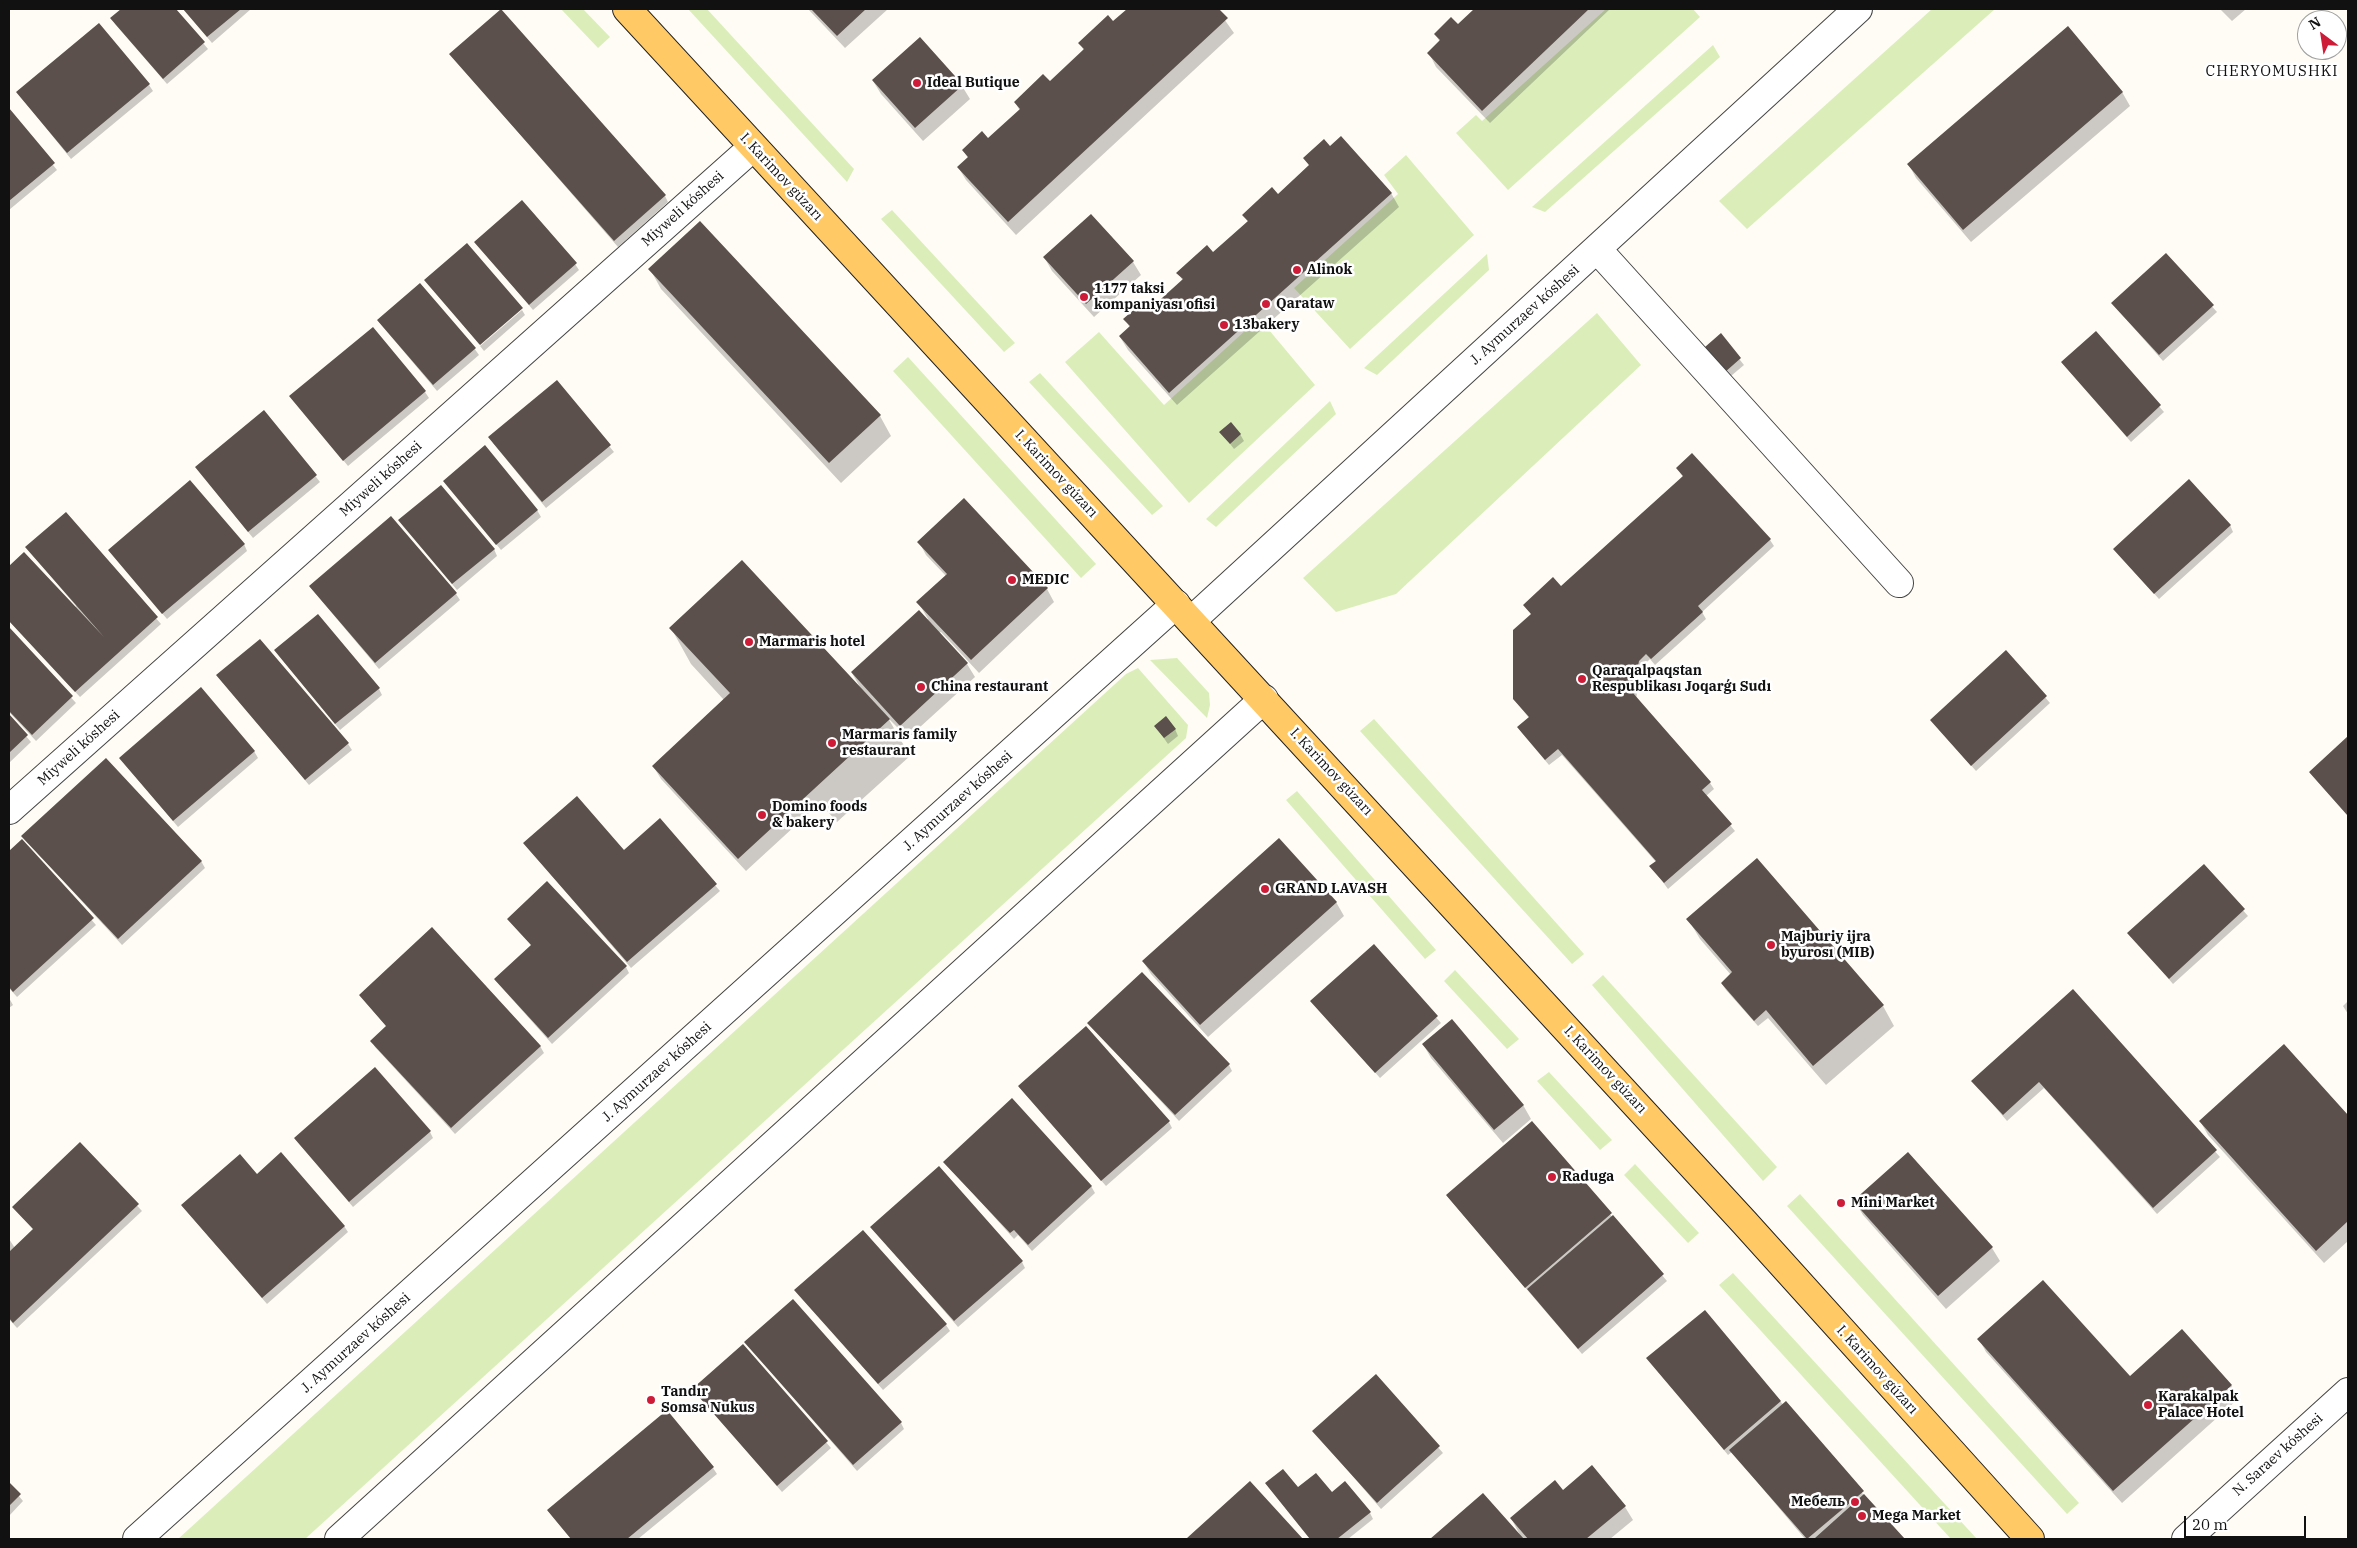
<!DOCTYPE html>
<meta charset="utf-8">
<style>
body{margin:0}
#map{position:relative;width:2357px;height:1548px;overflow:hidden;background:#fffcf5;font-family:"IBM Plex Serif",serif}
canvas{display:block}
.frame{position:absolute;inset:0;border:10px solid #111;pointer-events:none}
.north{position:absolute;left:2297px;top:10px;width:50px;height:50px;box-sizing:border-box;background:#fff;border:1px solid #a0a0a0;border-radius:50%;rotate:329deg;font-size:14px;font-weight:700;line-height:20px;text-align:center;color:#111}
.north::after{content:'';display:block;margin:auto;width:18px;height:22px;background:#ce1c38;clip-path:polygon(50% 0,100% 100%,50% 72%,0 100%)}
.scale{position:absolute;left:2184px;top:1516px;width:122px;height:22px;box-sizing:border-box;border:2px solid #111;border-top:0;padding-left:6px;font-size:15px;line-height:18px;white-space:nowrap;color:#111;-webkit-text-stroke:4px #fff;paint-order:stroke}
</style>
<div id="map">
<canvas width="2357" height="1548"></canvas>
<div class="frame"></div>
<div class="north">N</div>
<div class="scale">20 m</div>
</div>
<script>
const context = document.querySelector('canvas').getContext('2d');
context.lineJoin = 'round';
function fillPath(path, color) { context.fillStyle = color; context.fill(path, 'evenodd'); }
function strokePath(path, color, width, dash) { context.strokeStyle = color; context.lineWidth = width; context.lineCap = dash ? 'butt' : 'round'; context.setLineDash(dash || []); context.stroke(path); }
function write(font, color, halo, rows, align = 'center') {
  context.font = font + ' "IBM Plex Serif",serif'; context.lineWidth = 5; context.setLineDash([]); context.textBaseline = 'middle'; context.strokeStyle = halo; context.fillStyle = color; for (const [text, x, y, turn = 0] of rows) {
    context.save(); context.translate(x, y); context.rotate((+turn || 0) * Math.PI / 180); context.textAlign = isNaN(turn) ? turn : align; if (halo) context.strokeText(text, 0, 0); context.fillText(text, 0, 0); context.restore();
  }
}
const green = new Path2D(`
 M561,9H583L610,37L598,48Z
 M688,9H707L854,169L847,182Z
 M1606,9H1693L1700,17L1508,190L1456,133L1476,115L1482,121Z
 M1932,9H1995L1747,229L1719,201Z
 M1713,45L1720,57L1545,212L1532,207Z
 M1406,155L1474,235L1350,349L1294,288L1398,194L1384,175Z
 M892,210L1015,343L1004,352L881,219Z
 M1487,254L1489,270L1377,375L1364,368Z
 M1597,313L1641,365L1396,594L1336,612L1303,578Z
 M1259,318L1315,385L1189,503L1065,362L1099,332L1164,405Z
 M908,357L1096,564L1081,578L893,371Z
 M1040,373L1163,506L1152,515L1029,382Z
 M1330,401L1336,414L1216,527L1206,519Z
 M1177,658L1209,693L1210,705L1207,718L1150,660Z
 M1138,668L1188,725L1186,738L305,1539H178L1126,674Z
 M1374,719L1584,954L1572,964L1360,731Z
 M1297,791L1436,950L1425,959L1286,800Z
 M1455,970L1519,1039L1507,1049L1444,981Z
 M1603,975L1777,1167L1763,1181L1592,985Z
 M1549,1072L1612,1140L1600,1150L1537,1081Z
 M1635,1164L1699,1233L1688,1243L1624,1175Z
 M1800,1194L2079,1503L2067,1514L1787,1206Z
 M1733,1273L1977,1539H1951L1719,1285Z`);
const shadow = new Path2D(`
 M123,9H175L208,49L167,84L115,24L112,18Z
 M183,9H251L212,43Z
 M808,9H888L845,48Z
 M1129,9H1217L1234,33L1016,235L966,180L958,167L968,158L963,150L988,140L1020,111L1015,102L1050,82L1084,51L1080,43L1113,23Z
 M1476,9H1610L1490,123L1436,67L1429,53L1440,42L1435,34L1458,26Z
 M2220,9H2246L2232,21Z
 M450,54L665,196L668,202L618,247Z
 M873,81L962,86L970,99L923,141L881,94Z
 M149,85L153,91L71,159L17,92Z
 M2122,92L2130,106L1971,242L1916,178L1909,165Z
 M9,110L57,170L9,210Z
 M1330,147L1391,193L1399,207L1177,405L1128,350L1120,337L1130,328L1125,319L1151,310L1183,281L1178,273L1213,254L1248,222L1243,215L1278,195L1310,167L1305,158Z
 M700,222L880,416L891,436L841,483L661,289L650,269Z
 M476,242L575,264L579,270L533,310Z
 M2166,255L2217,312L2163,361L2117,309Z
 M1044,257L1133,262L1141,275L1094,317L1052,271Z
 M426,280L521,308L479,344Z
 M522,310L525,315L484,351L480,346Z
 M378,321L474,348L479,355L437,391Z
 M2096,333L2164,412L2131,442L2062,363Z
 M1720,335L1744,365L1712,392Z
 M557,382L614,452L546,508L493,443Z
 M425,392L429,398L348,466L291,396Z
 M264,411L320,482L253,538L196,467Z
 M1221,432L1240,434L1244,441L1234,449Z
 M1677,468L1770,540L1774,546L1702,612L1706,619L1655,665L1650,659L1642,667L1636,699L1710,783L1714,789L1706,796L1735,831L1668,889L1651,866L1656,862L1562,755L1549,765L1522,733L1518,727L1529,718L1514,699L1532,615L1524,605L1561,588L1683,477Z
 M444,481L537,510L541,517L501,550Z
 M66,514L161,624L80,697L9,621V568L24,554L75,608L76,606L27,548Z
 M2230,525L2233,532L2159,599L2114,549Z
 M404,526L494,549L497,556L457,590Z
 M919,542L1047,589L1054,602L979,673L941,632L939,633L967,664L975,677L908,738L888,718L910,756L837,822L820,803L746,871L661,779L653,766L724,700L691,664L671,628L861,689L852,673L928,619L918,602L946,576L926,555Z
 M244,544L247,551L167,619L109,551Z
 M310,587L456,594L460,600L379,669Z
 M9,629L76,703L36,741L9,712Z
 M2006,652L2050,703L1976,771L1931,720Z
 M280,657L379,689L382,695L340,730Z
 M218,676L348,744L352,750L309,785Z
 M9,716L31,742L9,763Z
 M1156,727L1175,729L1178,736L1168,744Z
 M2348,738V816L2310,773Z
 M254,751L258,758L178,827L120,758Z
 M659,820L720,891L631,968L529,849L623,851Z
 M23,837L201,861L205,868L122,945Z
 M22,841L96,925L17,997L9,988V853Z
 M1757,860L1883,1006L1894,1026L1826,1085L1768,1018L1758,1026L1726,990L1722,984L1731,975L1700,939L1688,919Z
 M2204,866L2248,916L2173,984L2129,933Z
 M1336,902L1344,916L1208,1037L1151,974L1143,961Z
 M509,919L626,967L629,973L552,1044L495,980L532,946Z
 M1373,946L1441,1023L1380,1078L1312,1001Z
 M2073,991L2220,1157L2157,1214L2044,1088L2007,1121L1973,1081Z
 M360,995L540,1046L544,1053L455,1134L375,1047L372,1041L387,1027Z
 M9,998L13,1005L9,1008Z
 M2348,1001V1014L2343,1006Z
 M1089,1023L1229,1065L1232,1071L1179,1121Z
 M1423,1044L1523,1105L1531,1119L1503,1143L1431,1058Z
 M2284,1046L2348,1117V1241L2324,1263L2208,1135L2200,1121Z
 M1019,1087L1169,1122L1172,1128L1106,1186Z
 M1532,1123L1667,1281L1582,1354L1447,1196Z
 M430,1132L433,1138L353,1207L295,1139Z
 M80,1144L142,1211L17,1328L9,1319V1239L15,1248L34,1230L13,1207Z
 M945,1162L1091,1186L1095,1193L1032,1251L1018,1235L1014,1239Z
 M257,1176L344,1226L348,1232L267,1304L182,1206Z
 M1855,1202L1992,1248L2000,1261L1946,1309L1863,1215Z
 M872,1227L1022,1262L1025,1268L958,1327Z
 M796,1290L946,1325L950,1331L883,1390Z
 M1979,1339L2130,1378L2231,1385L2238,1399L2122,1503L1986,1352Z
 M746,1343L901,1423L904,1429L857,1471Z
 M743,1346L831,1448L782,1492L693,1389Z
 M1648,1358L1780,1401L1903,1539H1805L1732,1452L1728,1455Z
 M1376,1376L1443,1453L1381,1509L1314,1431Z
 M1592,1467L1625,1507L1633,1520L1610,1539H1432L1483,1495L1521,1537L1511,1518L1563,1491Z
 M713,1468L717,1474L638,1539H571L548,1511Z
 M1250,1483L1301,1539H1190L1189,1538Z
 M9,1484L23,1501L9,1516Z
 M1266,1484L1297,1488L1370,1513L1373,1519L1348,1539H1310Z`);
const building = new Path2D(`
 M121,9H176L205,42L163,79L110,18Z
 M183,9H241L207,37Z
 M501,9L666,195L614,241L449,54Z
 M811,9H866L837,36Z
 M1127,9H1219L1228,18L1008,222L957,167L968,157L962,150L982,131L988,138L1020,109L1014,102L1043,74L1050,81L1084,49L1078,43L1108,15L1113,21Z
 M1474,9H1589L1482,111L1427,53L1440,40L1434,34L1451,17L1458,24Z
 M99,23L150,84L67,153L16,92Z
 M2068,26L2123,92L1963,230L1907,164Z
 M920,37L963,85L915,128L872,80Z
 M9,108L55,163L9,201Z
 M1341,136L1392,193L1169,393L1119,336L1130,326L1123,319L1144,301L1151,308L1183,279L1176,273L1207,245L1213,252L1248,221L1242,215L1272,187L1278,194L1309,165L1303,158L1324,139L1330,146Z
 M522,200L577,263L529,305L474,242Z
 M1091,214L1134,261L1086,304L1043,257Z
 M700,221L881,415L829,463L648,269Z
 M467,243L523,308L480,345L424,280Z
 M2166,253L2214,305L2159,355L2111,303Z
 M420,283L476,348L433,385L377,320Z
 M373,327L426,391L343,461L289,396Z
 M2096,331L2161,405L2127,437L2061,362Z
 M1721,333L1741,358L1708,387L1697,354Z
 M557,380L611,445L542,502L488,437Z
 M264,410L317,475L248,532L195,467Z
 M1231,422L1241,434L1230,444L1219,432Z
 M485,445L538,510L496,545L443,481Z
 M1692,453L1771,539L1698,606L1703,612L1651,659L1646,654L1639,661L1633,693L1711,782L1702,790L1732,824L1664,883L1649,866L1656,861L1558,749L1545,760L1517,727L1529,717L1513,699V630L1531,614L1523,605L1553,577L1561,586L1683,476L1676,468Z
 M2189,479L2231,525L2154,594L2113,549Z
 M190,480L245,544L162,614L108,550Z
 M441,485L495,549L452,584L398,520Z
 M964,498L1048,588L971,660L916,602L947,574L917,542Z
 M66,512L158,617L75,692L9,621V566L24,552L104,637L25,547Z
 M391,516L457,593L375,663L309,586Z
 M742,560L890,719L738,859L652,766L730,693L669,628Z
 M919,610L968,663L900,726L851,672Z
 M318,614L380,688L335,724L274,650Z
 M9,627L73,696L32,735L9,711Z
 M260,639L349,743L305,780L216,675Z
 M2006,650L2047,696L1971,766L1930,720Z
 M201,687L255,751L173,821L119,758Z
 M9,714L28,735L9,753Z
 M1166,716L1176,729L1164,738L1154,726Z
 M2348,736V816L2309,772Z
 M106,758L202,861L118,939L21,836Z
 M577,796L624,850L660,818L717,884L627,962L523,843Z
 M1279,838L1337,902L1200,1025L1142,961Z
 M22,839L94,918L13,992L9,987V851Z
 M1757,858L1884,1005L1813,1066L1766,1010L1754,1021L1721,983L1732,972L1686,919Z
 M2204,864L2245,909L2169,979L2127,933Z
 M547,881L627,966L548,1038L494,979L531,945L507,919Z
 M432,927L541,1046L451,1128L370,1041L386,1026L359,995Z
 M1374,944L1438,1016L1375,1073L1310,1001Z
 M1142,972L1230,1064L1175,1115L1087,1023Z
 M2073,989L2217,1150L2153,1208L2039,1082L2003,1115L1971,1081Z
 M1452,1019L1524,1105L1494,1130L1422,1044Z
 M1086,1026L1170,1121L1101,1181L1018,1086Z
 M2284,1044L2348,1115V1221L2316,1251L2199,1121Z
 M375,1067L431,1131L349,1202L294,1138Z
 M1012,1098L1092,1186L1028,1245L1014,1230L1010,1233L943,1162Z
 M1532,1121L1612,1213L1525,1288L1446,1195Z
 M80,1142L139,1204L13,1323L9,1318V1252L33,1229L12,1207Z
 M281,1152L345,1226L262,1298L181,1205L240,1154L257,1174Z
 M1908,1152L1993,1247L1938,1296L1853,1201Z
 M939,1166L1023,1261L954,1321L870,1227Z
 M1613,1215L1664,1274L1578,1349L1527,1289Z
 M863,1230L947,1324L878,1384L794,1290Z
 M2043,1280L2130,1376L2182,1329L2232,1385L2113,1491L1977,1339Z
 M793,1299L902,1422L853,1465L744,1342Z
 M1705,1310L1781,1401L1724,1450L1646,1358Z
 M743,1344L828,1441L777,1486L692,1389Z
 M1376,1374L1440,1446L1377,1503L1312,1431Z
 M1786,1401L1864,1491L1807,1539L1729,1450Z
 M667,1410L714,1467L627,1539H571L547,1510Z
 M1592,1465L1626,1506L1586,1539H1528L1510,1518L1555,1480L1563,1490Z
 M1283,1469L1298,1487L1316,1473L1332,1492L1345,1481L1371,1512L1337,1539H1310L1265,1483Z
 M1250,1481L1303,1539H1189L1187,1538Z
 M9,1482L21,1494L9,1506Z
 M1483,1493L1524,1539H1430Z
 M1864,1494L1905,1539H1816L1815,1538Z`);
const minor = new Path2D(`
 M1597,249L1899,583
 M1191,621L1858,9
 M9,810L753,147
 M137,1539L1176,604
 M339,1539L1264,699
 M2186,1539L2348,1392`);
const major = new Path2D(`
 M627,9L1744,1222L2030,1539`);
const markers = [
 [917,83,5,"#ce1c38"],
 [1297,270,5,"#ce1c38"],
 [1084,297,5,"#ce1c38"],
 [1266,304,5,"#ce1c38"],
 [1224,325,5,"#ce1c38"],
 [1012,580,5,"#ce1c38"],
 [749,642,5,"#ce1c38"],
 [1582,679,5,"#ce1c38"],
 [921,687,5,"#ce1c38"],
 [832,743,5,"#ce1c38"],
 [762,815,5,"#ce1c38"],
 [1265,889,5,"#ce1c38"],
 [1771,945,5,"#ce1c38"],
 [1552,1177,5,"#ce1c38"],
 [1841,1203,5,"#ce1c38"],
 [651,1400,5,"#ce1c38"],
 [2148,1405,5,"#ce1c38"],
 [1855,1502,5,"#ce1c38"],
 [1862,1516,5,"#ce1c38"]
];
const poiNames = [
 ["Ideal Butique",927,83],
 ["Alinok",1307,270],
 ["1177 taksi",1094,289],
 ["kompaniyası ofisi",1094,305],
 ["Qarataw",1276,304],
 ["13bakery",1234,325],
 ["MEDIC",1022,580],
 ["Marmaris hotel",759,642],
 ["Qaraqalpaqstan",1592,671],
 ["Respublikası Joqarǵı Sudı",1592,687],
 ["China restaurant",931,687],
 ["Marmaris family",842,735],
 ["restaurant",842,751],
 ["Domino foods",772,807],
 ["& bakery",772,823],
 ["GRAND LAVASH",1275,889],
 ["Majburiy ijra",1781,937],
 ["byurosı (MIB)",1781,953],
 ["Raduga",1562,1177],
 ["Mini Market",1851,1203],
 ["Tandır",661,1392],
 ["Somsa Nukus",661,1408],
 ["Karakalpak",2158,1397],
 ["Palace Hotel",2158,1413],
 ["Мебель",1845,1502,"right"],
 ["Mega Market",1872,1516]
];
const streetNames = [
 ["I. Karimov gúzarı",781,177,47],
 ["Miyweli kóshesi",683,209,-42],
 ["J. Aymurzaev kóshesi",1525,315,-42],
 ["I. Karimov gúzarı",1056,474,47],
 ["Miyweli kóshesi",381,479,-42],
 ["Miyweli kóshesi",79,748,-42],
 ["I. Karimov gúzarı",1331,772,47],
 ["J. Aymurzaev kóshesi",958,801,-42],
 ["I. Karimov gúzarı",1605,1070,47],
 ["J. Aymurzaev kóshesi",657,1072,-42],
 ["J. Aymurzaev kóshesi",356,1343,-42],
 ["I. Karimov gúzarı",1877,1370,48],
 ["N. Saraev kóshesi",2278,1455,-42]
];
const neighbourhoodNames = [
 ["CHERYOMUSHKI",2272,72]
];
fillPath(green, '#dbeeba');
fillPath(shadow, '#0003');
fillPath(building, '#5b504c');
strokePath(minor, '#444', 30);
strokePath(major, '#222', 30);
strokePath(minor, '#fff', 28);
strokePath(major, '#ffc965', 28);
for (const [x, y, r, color] of markers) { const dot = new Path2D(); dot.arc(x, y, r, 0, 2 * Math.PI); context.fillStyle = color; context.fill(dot); strokePath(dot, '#fff', 2); }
write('bold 14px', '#111', '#fff', poiNames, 'left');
write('14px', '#111', '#fff', streetNames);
context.letterSpacing = '1px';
write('15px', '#111', '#fff', neighbourhoodNames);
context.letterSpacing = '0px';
</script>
